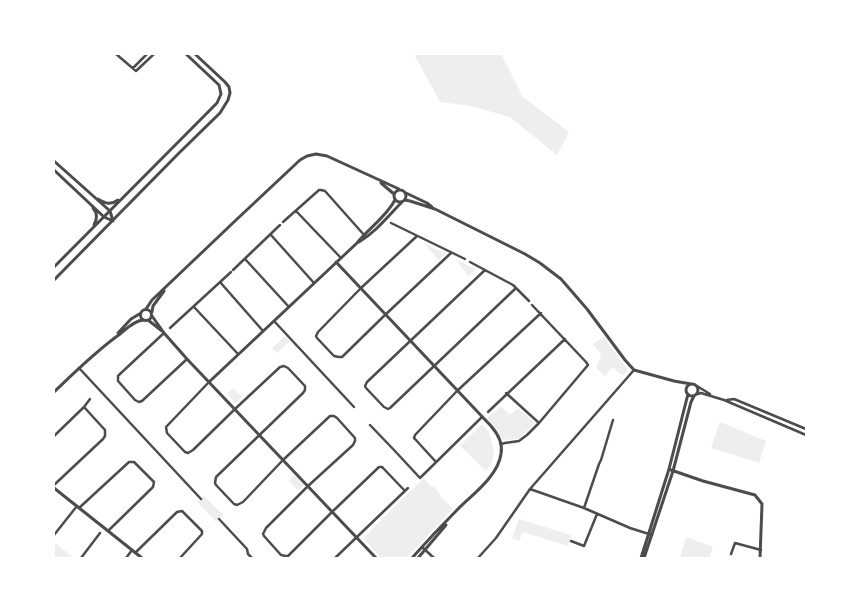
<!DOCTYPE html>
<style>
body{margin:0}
#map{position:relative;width:860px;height:612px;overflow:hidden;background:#fff;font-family:"Sofia Sans Condensed",sans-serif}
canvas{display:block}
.frame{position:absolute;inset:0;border:55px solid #fff;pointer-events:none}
</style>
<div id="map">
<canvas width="860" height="612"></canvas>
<div class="frame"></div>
</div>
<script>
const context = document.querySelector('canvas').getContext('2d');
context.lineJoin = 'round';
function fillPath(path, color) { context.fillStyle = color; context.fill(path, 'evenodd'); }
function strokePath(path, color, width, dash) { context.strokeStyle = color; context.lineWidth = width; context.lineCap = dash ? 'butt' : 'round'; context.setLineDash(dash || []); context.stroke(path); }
const green = new Path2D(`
 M414,54H501L505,61L523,97L569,132L557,155L510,117L471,106L440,102Z
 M424,244L446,253L439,260Z
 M456,259L476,270L468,276Z
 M285,336L290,341L277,353L272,348Z
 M604,337L628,370L623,376L612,367L605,376L596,368L600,359L601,354L593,344Z
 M233,388L242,397L236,403L227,394Z
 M501,406L510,415L518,408L535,423L519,439L502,440L496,429L486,419Z
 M720,422L766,441L759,463L711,448Z
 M482,424L489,432L494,451L492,463L486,471L460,446Z
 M294,475L304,485L298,490L289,481Z
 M424,478L432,487L433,486L440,494L439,495L453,509L406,558H381L363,538Z
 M204,496L223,515L216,522L197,502Z
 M519,519L571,535L568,546L523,532L519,541L512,538Z
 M686,537L713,547L709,558H680Z
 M54,542L74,558H54Z`);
const minor = new Path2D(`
 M116,54L136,71L154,54
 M133,68L147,54
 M296,211L341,258
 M283,222L319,190H321L325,191L365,236
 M391,223L465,259
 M271,235L314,283
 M417,236L361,288L318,332L316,336L317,338L334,356L339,357H342L385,315L451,253
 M245,259L289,307
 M470,262L513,285L529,301
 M233,270L280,225
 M485,270L367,382L365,386L366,388L384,407L388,409L390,408L516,288
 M220,282L263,331
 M194,307L238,354
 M274,321L354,407
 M170,328L231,272
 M164,333L121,373L118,376V381L135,400L139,402L142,401L187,359
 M79,368L201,499
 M209,382L166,427L167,433L185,452L188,453L193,450L235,409L280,367L284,366L288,368L305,386V390L303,393L216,477L215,483L216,485L234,504L237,505L243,502L283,460L330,416H334L337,418L355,438V441L353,445L308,486L266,528L263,534L264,536L281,555L286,556H288L332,512L379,467H382L383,468L405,491
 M697,386L710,394
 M506,393L539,423
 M698,394L701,393L724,400L806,435
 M727,400L734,399L806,429
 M488,412L565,339
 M370,425L394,450L420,478L482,417
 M54,436L84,407L90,399
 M501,444L505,443L519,441L527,435L539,423L588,365L586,362L532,305
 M436,462L415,439L414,438L415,435L457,391L541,313
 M54,485L103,439L105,436V430L84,407
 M530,489L584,508L630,528L652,535
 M79,508L129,462H134L154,482L153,487L108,531
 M584,508L599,464L601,460L613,420
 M219,519L247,549L248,554L252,558
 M54,535L77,506
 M571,541L584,546L597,514
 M422,547L434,558
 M135,553L177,512L182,511L202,531V534L180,558
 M731,554L735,543L761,550
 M81,558L100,533
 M126,558L132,550
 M335,558L408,488
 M478,558L496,538L530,489L634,370`);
const tertiary = new Path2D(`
 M54,161L110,211L113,221
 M54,170L104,217L113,221
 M381,183L394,194
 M394 196a6 6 0 1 1 12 0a6 6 0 1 1-12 0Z
 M406,193L427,203L432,207
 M98,199C106,204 111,205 118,200
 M405,200L410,201L435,209L525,254L540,263L561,279L587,309L625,360L634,370L674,381L691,384
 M93,208C98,214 97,219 94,225
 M359,242C376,232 388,216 402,202
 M336,262L491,426C498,434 503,444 501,454C498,476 473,494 458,509C442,525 427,541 412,558
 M54,267L217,103L221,94L219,85L186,54
 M54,280L179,153L220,113L228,100L230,93L229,87L225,82L195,54
 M146,309L152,300L235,221L300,160L307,156L316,154L327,156L399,189
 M140.5 315a5.5 5.5 0 1 1 11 0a5.5 5.5 0 1 1-11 0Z
 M152,312L153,306L164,291
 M152,316L164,333L187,359L376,558
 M148,320L162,331
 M118,333L131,319L141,313
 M209,382L357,243C369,228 386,217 395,200
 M686 390a6 6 0 1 1 12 0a6 6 0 1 1-12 0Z
 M54,392C75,372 96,351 120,334C126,329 135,320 144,320
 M671,470L703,481L755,495L762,504L760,558
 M54,488L142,558
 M418,558L446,525
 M641,558L669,469L688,394
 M644,558L673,471L691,402L694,396`);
fillPath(green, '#eee');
strokePath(minor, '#4c4c4c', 2.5);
strokePath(tertiary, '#4c4c4c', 3);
</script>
